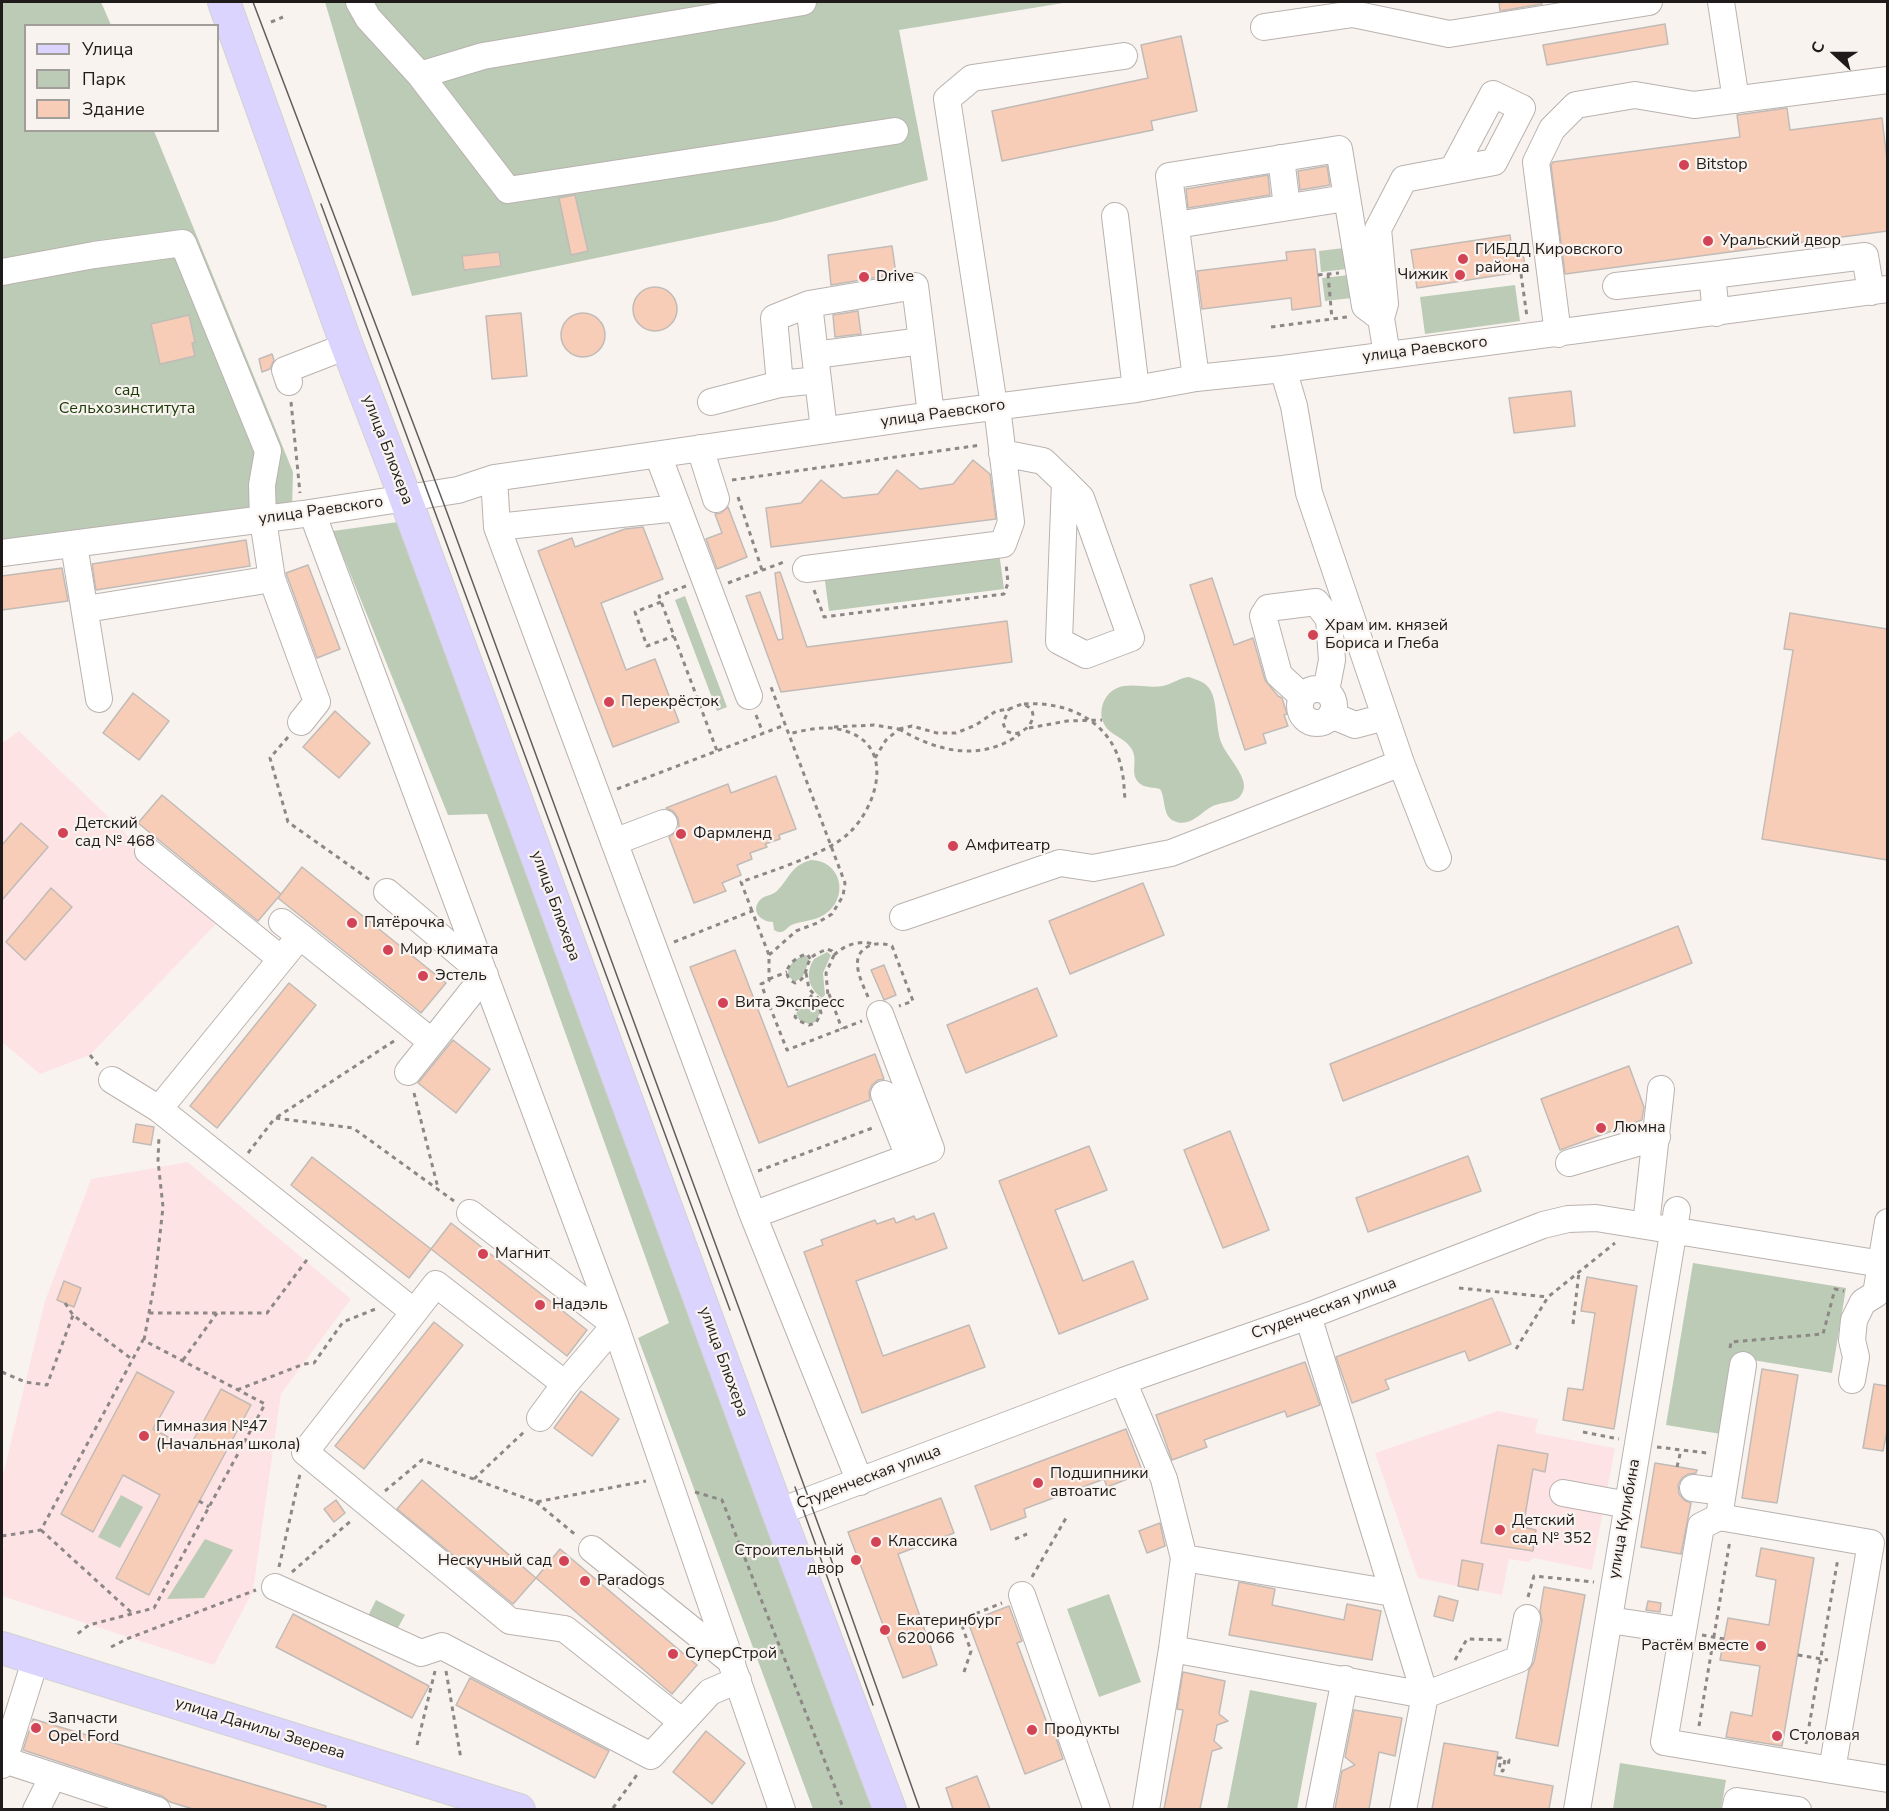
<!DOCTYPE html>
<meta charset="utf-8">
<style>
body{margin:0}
#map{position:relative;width:1889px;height:1811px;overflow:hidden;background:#f9f3ef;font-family:"Nunito Sans",sans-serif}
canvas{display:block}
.frame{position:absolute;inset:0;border:3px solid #1e1b1a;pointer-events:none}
.legend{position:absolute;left:24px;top:24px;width:195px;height:108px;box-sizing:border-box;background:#f9f3ef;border:2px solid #a19d9a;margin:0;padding:8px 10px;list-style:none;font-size:18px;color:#1e1b1a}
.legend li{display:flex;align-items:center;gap:12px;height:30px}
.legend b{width:30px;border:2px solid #a19d9a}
.north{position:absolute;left:1805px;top:24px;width:60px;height:60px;-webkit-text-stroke:4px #f9f3ef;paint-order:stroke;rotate:291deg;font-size:16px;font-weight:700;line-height:24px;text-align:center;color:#1e1b1a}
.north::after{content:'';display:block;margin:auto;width:21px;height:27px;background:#1e1b1a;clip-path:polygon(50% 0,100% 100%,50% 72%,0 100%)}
</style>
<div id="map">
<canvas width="1889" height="1811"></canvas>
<div class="frame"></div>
<ul class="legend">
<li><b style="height:8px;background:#dad4fe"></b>Улица</li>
<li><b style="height:16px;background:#bbcbb5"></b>Парк</li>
<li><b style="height:16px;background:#f8cdb8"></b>Здание</li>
</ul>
<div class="north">С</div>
</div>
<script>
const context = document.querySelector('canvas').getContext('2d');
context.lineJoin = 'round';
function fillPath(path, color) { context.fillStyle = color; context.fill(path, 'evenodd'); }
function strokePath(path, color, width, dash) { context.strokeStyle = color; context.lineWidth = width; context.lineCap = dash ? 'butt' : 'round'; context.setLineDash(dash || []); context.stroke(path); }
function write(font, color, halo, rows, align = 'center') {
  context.font = font + ' "Nunito Sans",sans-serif'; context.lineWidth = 4.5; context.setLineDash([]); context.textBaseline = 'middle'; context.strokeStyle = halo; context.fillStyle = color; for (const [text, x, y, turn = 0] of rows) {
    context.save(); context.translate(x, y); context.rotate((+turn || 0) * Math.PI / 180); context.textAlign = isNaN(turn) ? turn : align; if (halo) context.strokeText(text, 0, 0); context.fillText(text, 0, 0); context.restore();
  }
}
const education = new Path2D(`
 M19,731L218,922L90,1055L40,1074L2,1042V743Z
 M188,1162L351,1299L281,1394L253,1591L214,1665L2,1596V1551L4,1545L2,1542V1479L45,1301L91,1179Z
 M1498,1411L1538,1419L1535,1433L1615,1448L1592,1570L1534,1558L1528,1562L1509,1559L1502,1595L1418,1578L1375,1453Z`);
const green = new Path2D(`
 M2,2H101L111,25L26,26V130L154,131L293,472L292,509L2,540Z
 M325,2H1069L899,30L928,180L776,221L412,296Z
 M1344,248L1347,269L1321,272L1319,251Z
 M1349,275L1352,298L1325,301L1322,278Z
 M1515,285L1520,321L1425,334L1420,297Z
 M405,521L875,1809H813L638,1338L669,1323L487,814L448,815L333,531Z
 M999,552L1004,589L829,611L824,574Z
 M685,596L727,707L717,711L675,600Z
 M1189,677C1196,680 1204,681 1209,688C1218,700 1215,725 1221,742C1226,755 1245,774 1244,787C1241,806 1223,800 1211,807C1200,813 1190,828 1174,821C1162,816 1166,798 1160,789C1154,787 1147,788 1142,785C1127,776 1140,761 1131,748C1124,737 1109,735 1104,724C1100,717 1101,708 1104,701C1117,676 1142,690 1163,686C1172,684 1179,678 1189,677Z
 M811,860C839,860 849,893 829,911C818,921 806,920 794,924C786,926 787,933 778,932L774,930L773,922C761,922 750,911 760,900C764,895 772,896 777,891C790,878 790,866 811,860Z
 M827,952L831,955L823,973L825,995L822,998C808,988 805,973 814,959Z
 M806,955L809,961L803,976L795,982C780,972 793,958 806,955Z
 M811,996L817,999L820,1013L815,1022L809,1024L799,1020L796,1013L809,1002Z
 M1693,1263L1846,1288L1832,1373L1734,1357L1721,1434L1666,1425Z
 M121,1495L143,1507L120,1548L98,1537Z
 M205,1539L233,1550L204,1598L167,1599Z
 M1109,1594L1141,1682L1099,1697L1067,1609Z
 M376,1600L405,1615L394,1635L366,1620Z
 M1250,1690L1317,1703L1297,1809H1227Z
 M1620,1763L1726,1780L1721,1809H1613Z`);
const building = new Path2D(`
 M1499,2H1542V4L1500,11Z
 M1665,24L1668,44L1547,65L1543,45Z
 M1181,36L1197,111L1151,121L1153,130L1002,161L992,111L1148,78L1141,45Z
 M1787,108L1790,130L1882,118L1887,160V231L1565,274L1551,165L1553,162L1740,137L1737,115Z
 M1327,166L1330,185L1300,190L1298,171Z
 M1268,175L1270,195L1188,208L1186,189Z
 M575,195L588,251L571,255L559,198Z
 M1510,235L1513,255L1523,253L1526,271L1417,288L1411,250Z
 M892,246L896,274L831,285L828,255Z
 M1315,249L1321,306L1292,310L1291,298L1202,309L1197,271L1287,260L1286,252Z
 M499,252L501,266L464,270L462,256Z
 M633 309a22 22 0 1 1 44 0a22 22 0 1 1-44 0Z
 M858,311L861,334L835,337L833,315Z
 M561 335a22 22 0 1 1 44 0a22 22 0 1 1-44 0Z
 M521,313L527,376L492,379L486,316Z
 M189,315L195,342L192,343L195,356L160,364L151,324Z
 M272,354L274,360L270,369L262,372L259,359Z
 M1571,391L1575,426L1514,433L1509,398Z
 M973,460L990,474L996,519L771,547L766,508L801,503L821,480L843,498L878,494L897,470L920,489L953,484Z
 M728,507L747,557L717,569L706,539L722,533L715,514L721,513Z
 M643,527L663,579L601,603L626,670L655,659L679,722L613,747L538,551L572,538L575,547L625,529Z
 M246,540L250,566L96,590L92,564Z
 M308,565L340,649L317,658L286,573Z
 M62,568L68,601L2,610V576Z
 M780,572L807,647L1007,621L1012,662L781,692L746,596L760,592L778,640L783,639L775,573Z
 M1212,578L1234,645L1253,638L1265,680L1278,696L1282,698L1287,714L1284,715L1288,726L1263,734L1266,743L1245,750L1190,585Z
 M1790,613L1887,629V860L1762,839L1793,650L1784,649Z
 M133,693L169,721L139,760L103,733Z
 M335,711L370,743L339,778L303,747Z
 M776,776L796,829L779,835L780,839L765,844L767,847L750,853L752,859L737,865L741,875L722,883L726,891L694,903L669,837L676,832L679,826L678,818L673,811L666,808L728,784L731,793Z
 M162,795L281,894L258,921L138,823Z
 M21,823L48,847L2,900V845Z
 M302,867L446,983L421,1013L278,898Z
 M1143,883L1164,935L1070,974L1049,921Z
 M51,888L72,907L25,960L6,942Z
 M1678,926L1692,963L1343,1101L1330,1064Z
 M735,950L788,1087L875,1054L884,1079L878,1080L872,1085L869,1092L870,1100L759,1143L690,967Z
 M884,965L896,995L884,1000L871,970Z
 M289,983L316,1005L217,1128L190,1106Z
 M1037,988L1057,1036L966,1073L947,1025Z
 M453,1040L490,1069L456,1113L418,1083Z
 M1629,1066L1644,1107L1642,1120L1560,1150L1541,1099Z
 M136,1124L154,1127L151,1145L133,1142Z
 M1230,1131L1269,1230L1223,1248L1184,1150Z
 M1089,1146L1107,1190L1055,1210L1083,1281L1133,1261L1148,1299L1059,1334L999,1181Z
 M1468,1156L1481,1191L1368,1232L1356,1198Z
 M312,1157L431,1249L409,1278L291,1185Z
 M934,1213L947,1248L856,1281L883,1356L969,1325L985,1367L862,1413L804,1252L823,1245L821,1240L875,1220L877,1224L894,1218L896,1223L914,1216L916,1220Z
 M451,1223L587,1330L567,1356L431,1249Z
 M1587,1277L1637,1286L1614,1429L1563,1420L1568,1388L1583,1390L1595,1313L1581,1311Z
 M64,1281L81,1288L74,1307L57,1300Z
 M1492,1298L1511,1344L1469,1361L1465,1351L1385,1380L1389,1389L1352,1403L1336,1357Z
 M434,1322L463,1345L364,1469L335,1446Z
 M1305,1362L1320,1405L1287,1417L1285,1411L1204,1440L1207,1447L1172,1460L1156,1415Z
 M1762,1369L1798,1375L1777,1503L1742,1498Z
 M137,1372L174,1392L153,1429L189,1448L221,1389L251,1405L149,1595L116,1578L160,1495L123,1475L93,1532L61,1514Z
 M1874,1384L1887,1386V1431L1883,1451L1863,1448Z
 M581,1391L619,1419L592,1456L554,1428Z
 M1126,1429L1143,1473L1107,1487L1104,1479L1024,1509L1026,1517L991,1530L975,1486Z
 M1498,1445L1548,1454L1545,1472L1533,1469L1523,1527L1536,1530L1533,1551L1481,1543Z
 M1655,1463L1697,1470L1696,1473L1688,1474L1682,1478L1678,1485L1679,1494L1684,1500L1691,1503L1681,1554L1641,1547Z
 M422,1480L536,1578L513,1604L397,1509Z
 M941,1498L954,1533L898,1554L937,1665L903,1678L848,1532Z
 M336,1500L345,1513L334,1522L324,1509Z
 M1160,1523L1165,1546L1147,1553L1139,1531Z
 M1761,1548L1814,1558L1782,1746L1726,1737L1731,1712L1752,1716L1760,1666L1720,1660L1728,1618L1769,1625L1776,1580L1756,1576Z
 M560,1549L697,1665L672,1694L536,1578Z
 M1462,1560L1483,1564L1478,1590L1458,1586Z
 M1239,1582L1275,1589L1272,1605L1344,1620L1347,1604L1381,1611L1372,1660L1229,1635Z
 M1544,1587L1585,1595L1558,1746L1516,1738L1529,1670L1534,1662L1542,1621L1540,1611Z
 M1439,1596L1458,1601L1453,1621L1434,1616Z
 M1648,1601L1661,1603L1660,1612L1646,1610Z
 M1009,1606L1022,1641L1017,1643L1047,1723H1051L1063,1759L1025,1774L968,1622Z
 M293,1614L429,1686L412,1718L276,1647Z
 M1183,1672L1225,1681L1219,1714L1228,1721L1217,1725L1214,1741L1222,1748L1212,1751L1200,1809H1164L1183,1710L1177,1709Z
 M470,1678L609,1751L595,1778L456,1705Z
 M1354,1710L1402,1718L1395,1756L1379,1752L1369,1809H1335L1342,1771L1355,1765L1345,1757Z
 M33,1719L326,1806L325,1809H193L170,1802L162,1796L23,1750Z
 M706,1731L745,1763L712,1804L673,1772Z
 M1444,1743L1498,1752L1494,1775L1553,1786L1549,1809H1432Z
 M977,1776L990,1809H953L946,1788Z`);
const path = new Path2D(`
 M271,22L283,17
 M1328,274L1332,319
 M1521,274L1527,317
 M1318,275L1339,273
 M1271,327L1347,317
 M291,402L300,493
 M732,480L981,445
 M738,497L762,570
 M728,583L784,562L786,563
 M686,586L659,596L717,751
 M814,590L824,617L1004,594L1008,583L1006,563
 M661,602L635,612L647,646L674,636
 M1024,704C1069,701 1113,722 1122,771C1124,780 1124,789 1125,799
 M756,715L763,733
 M834,727L874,725L899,729L886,740L875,758
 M1029,728L1067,721L1102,720
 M899,729L912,726L937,733H956L976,725L996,711L1009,709L1022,704C1043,710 1030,732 1014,734L1006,731L1003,723L1009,709
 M899,729C938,752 981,762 1020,734
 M288,737L270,758L288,822L370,880
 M617,789L785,725
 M752,911L741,882C771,871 827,854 849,833C875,809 895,751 851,733C831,724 809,729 788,734
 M674,942L752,911L769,955V981L761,984L787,1050L862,1021
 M769,955L796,931L817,923L832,914L843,896L845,883L771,687
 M834,955C845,945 858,940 873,944
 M806,973L809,989L821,1001L826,1000L828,996L826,973L834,955L832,951L827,949C823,951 815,954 812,957C804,966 809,978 795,983C777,974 793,957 807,954L811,960
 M769,979L787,972
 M829,994L842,1029
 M812,995L805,1004L797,1009L795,1017L799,1021L809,1025L816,1023L821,1013L818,1000
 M868,997C862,982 847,956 869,946C876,943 884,943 892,946L913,1001L899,1006
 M90,1055L98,1065
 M414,1093L438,1188
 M277,1117L397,1039
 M248,1153L275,1118L353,1128L454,1201
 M758,1171L875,1127
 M1459,1288L1548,1297
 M65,1303L73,1315L133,1360
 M149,1313H267L309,1257
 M1573,1324L1579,1272
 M144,1340L155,1280L163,1207L158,1161L159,1135
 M1730,1348L1731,1342L1823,1334L1835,1289L1844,1291
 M1516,1349L1548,1297L1615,1243
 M183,1360L217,1313
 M2,1372L25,1382L47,1385L73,1315
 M237,1390L304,1364L314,1363L343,1322L378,1308
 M1583,1432L1619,1439
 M1657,1447L1707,1453
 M1677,1467L1681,1450
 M474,1479L525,1431
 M385,1491L422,1460L536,1502L646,1481
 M695,1492L722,1500L844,1810
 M199,1501L209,1507
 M536,1502L577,1536
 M41,1530L133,1614
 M2,1536L41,1530L143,1340L265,1404L154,1608L89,1625L76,1635
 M1015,1539L1027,1534
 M279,1567L300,1474
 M292,1572L353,1519
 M1032,1577L1066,1518
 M1528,1597L1534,1576L1594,1582
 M1702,1635L1724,1639
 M111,1647L129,1638L256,1590
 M1798,1655L1828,1660
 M1455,1660L1467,1639L1503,1640
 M446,1671L461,1759
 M964,1672L971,1651L960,1620L1002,1603
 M1699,1726L1730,1540
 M1806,1744L1838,1558
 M417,1745L435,1671
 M1497,1758H1501L1499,1770L1503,1771L1505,1759L1509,1760L1508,1766
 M613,1808L639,1772`);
const minor = new Path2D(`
 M359,2L368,18L420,75L508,190L895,131
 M1721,2L1736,100
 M1264,27L1353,14L1449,34L1649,2
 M420,75L483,56L803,2
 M1281,158L1287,207
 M1115,216L1136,389
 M1176,225L1346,198
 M2,272L94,255L183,243L268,451L262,485L263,520L272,579L86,609
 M1616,286L1712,275
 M1716,313L1712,275L1865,256L1871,292
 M1381,318L1385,304L1378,229L1404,179L1494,162L1522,108L1493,94L1453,169
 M1558,334L1536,162L1552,129L1576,105L1635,95L1694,105L1888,80
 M815,355L809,304L915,286L922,341
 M1283,369L1294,406L1309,493L1401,763L1438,858
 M1196,378L1169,176L1339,149L1365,306L1381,318L1387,355
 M289,382L285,370L347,346
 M780,384L774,318L809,304
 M711,402L780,384L818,380
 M824,430L815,355L922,341L931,415
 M700,448L716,499
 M1002,453L1043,461L1065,482L1059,641L1086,655L1131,638L1081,498L1065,482
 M658,455L749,696
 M494,478L497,527L753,1215L931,1149L880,1014
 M314,513L317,526L615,1325L782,1810
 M497,527L678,508
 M74,545L99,699
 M2,553L303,514L458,490L494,478L931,415L1136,389L1196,378L1283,369L1888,289
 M806,569L1003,544L1011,522L997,407L993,399L947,99L972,78L1124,56
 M272,579L317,702L301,722
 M1300 706a17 17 0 1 1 34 0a17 17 0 1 1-34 0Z
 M1302,696L1279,675L1263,616L1268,608L1316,602L1329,619L1332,660L1326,691
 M1331,715L1355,725L1385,717
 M614,842L664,823
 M148,851L281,959
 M387,892L485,975L432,1042L300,936L159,1109L414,1312
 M903,917L1060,863L1093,868L1171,853L1401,763
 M282,922L300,936
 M408,1072L432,1042
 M112,1080L159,1109
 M884,1094L909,1157
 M1569,1163L1657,1137
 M470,1213L615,1325L565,1384L436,1284L305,1452L510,1621L565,1629L681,1721
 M753,1215L860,1482
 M1646,1225L1661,1089
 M1308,1316L1425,1695L1403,1810
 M1852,1380L1856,1357L1852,1340L1854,1320L1863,1302L1876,1294L1888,1222
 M1123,1381L1164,1479L1184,1558L1172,1649L1146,1810
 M540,1418L565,1384
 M1693,1488L1723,1492
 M1563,1493L1628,1505
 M778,1512L1123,1381L1308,1316L1543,1225L1568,1219L1596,1218L1888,1265
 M1719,1517L1871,1543L1832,1770L1664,1742L1701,1526Z
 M1719,1517L1743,1365
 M592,1549L732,1662
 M1184,1558L1393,1593
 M275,1587L421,1653L442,1646L651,1756L710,1692L738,1680
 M1022,1595L1097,1810
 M1609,1620L1683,1631
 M1172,1649L1425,1695L1519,1659L1527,1618
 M4,1760L36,1658
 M2,1765L4,1760L53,1776
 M1832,1770L1888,1779
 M36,1810L53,1776L157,1810
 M1319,1810L1345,1679
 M1577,1810L1677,1210
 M1735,1810L1737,1801L1798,1810`);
const major = new Path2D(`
 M224,2L347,346L399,481L778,1512L890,1810
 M2,1648L519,1810`);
const tram = new Path2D(`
 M253,2L445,507L835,1570L920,1810
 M321,204L730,1310
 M795,1487L873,1705`);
const markers = [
 [1684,165,6,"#d34356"],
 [1708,241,6,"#d34356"],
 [1463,259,6,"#d34356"],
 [1460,275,6,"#d34356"],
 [864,277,6,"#d34356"],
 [1313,635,6,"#d34356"],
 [609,702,6,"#d34356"],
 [63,833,6,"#d34356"],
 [681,834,6,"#d34356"],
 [953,846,6,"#d34356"],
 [352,923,6,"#d34356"],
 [388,950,6,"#d34356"],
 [423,976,6,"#d34356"],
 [723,1003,6,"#d34356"],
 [1601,1128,6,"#d34356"],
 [483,1254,6,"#d34356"],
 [540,1305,6,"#d34356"],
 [144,1436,6,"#d34356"],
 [1038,1483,6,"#d34356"],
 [1500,1530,6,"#d34356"],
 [876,1542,6,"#d34356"],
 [856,1560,6,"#d34356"],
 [564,1561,6,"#d34356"],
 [585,1581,6,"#d34356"],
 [885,1630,6,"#d34356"],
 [1761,1646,6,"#d34356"],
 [673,1654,6,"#d34356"],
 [36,1728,6,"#d34356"],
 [1032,1730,6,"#d34356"],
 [1777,1736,6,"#d34356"]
];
const poiNames = [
 ["Bitstop",1696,165],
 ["Уральский двор",1720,241],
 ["ГИБДД Кировского",1475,250],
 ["района",1475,268],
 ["Чижик",1448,275,"right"],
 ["Drive",876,277],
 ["Храм им. князей",1325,626],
 ["Бориса и Глеба",1325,644],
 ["Перекрёсток",621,702],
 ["Детский",75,824],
 ["сад № 468",75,842],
 ["Фармленд",693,834],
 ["Амфитеатр",965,846],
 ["Пятёрочка",364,923],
 ["Мир климата",400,950],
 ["Эстель",435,976],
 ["Вита Экспресс",735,1003],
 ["Люмна",1613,1128],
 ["Магнит",495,1254],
 ["Надэль",552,1305],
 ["Гимназия №47",156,1427],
 ["(Начальная школа)",156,1445],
 ["Подшипники",1050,1474],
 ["автоатис",1050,1492],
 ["Детский",1512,1521],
 ["сад № 352",1512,1539],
 ["Классика",888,1542],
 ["Строительный",844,1551,"right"],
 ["двор",844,1569,"right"],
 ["Нескучный сад",552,1561,"right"],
 ["Paradogs",597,1581],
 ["Екатеринбург",897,1621],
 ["620066",897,1639],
 ["Растём вместе",1749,1646,"right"],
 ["СуперСтрой",685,1654],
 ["Запчасти",48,1719],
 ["Opel Ford",48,1737],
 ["Продукты",1044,1730],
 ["Столовая",1789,1736]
];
const streetNames = [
 ["улица Раевского",1425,350,-7],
 ["улица Раевского",943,414,-8],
 ["улица Блюхера",387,450,69],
 ["улица Раевского",321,511,-8],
 ["улица Блюхера",555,906,70],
 ["Студенческая улица",1324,1309,-20],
 ["улица Блюхера",723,1362,70],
 ["Студенческая улица",869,1478,-21],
 ["улица Кулибина",1625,1519,-80],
 ["улица Данилы Зверева",260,1729,17]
];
const parkNames = [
 ["сад",127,391],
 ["Сельхозинститута",127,409]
];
fillPath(education, '#fee3e5');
fillPath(green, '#bbcbb5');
fillPath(building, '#f8cdb8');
strokePath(building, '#c1bbb7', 1.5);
strokePath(minor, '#b9b2af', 28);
strokePath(major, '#d2d1d1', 34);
strokePath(path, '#8d8886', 3, [4.5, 4.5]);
strokePath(minor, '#fff', 26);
strokePath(major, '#dad4fe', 32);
strokePath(tram, '#615d5b', 1.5);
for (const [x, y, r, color] of markers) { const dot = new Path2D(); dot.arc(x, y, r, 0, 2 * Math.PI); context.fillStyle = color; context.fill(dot); strokePath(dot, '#f9f3ef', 2); }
write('16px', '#1e1b1a', '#f9f3ef', poiNames, 'left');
write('16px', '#1e1b1a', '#f9f3ef', streetNames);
write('16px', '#193a06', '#f9f3ef', parkNames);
</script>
